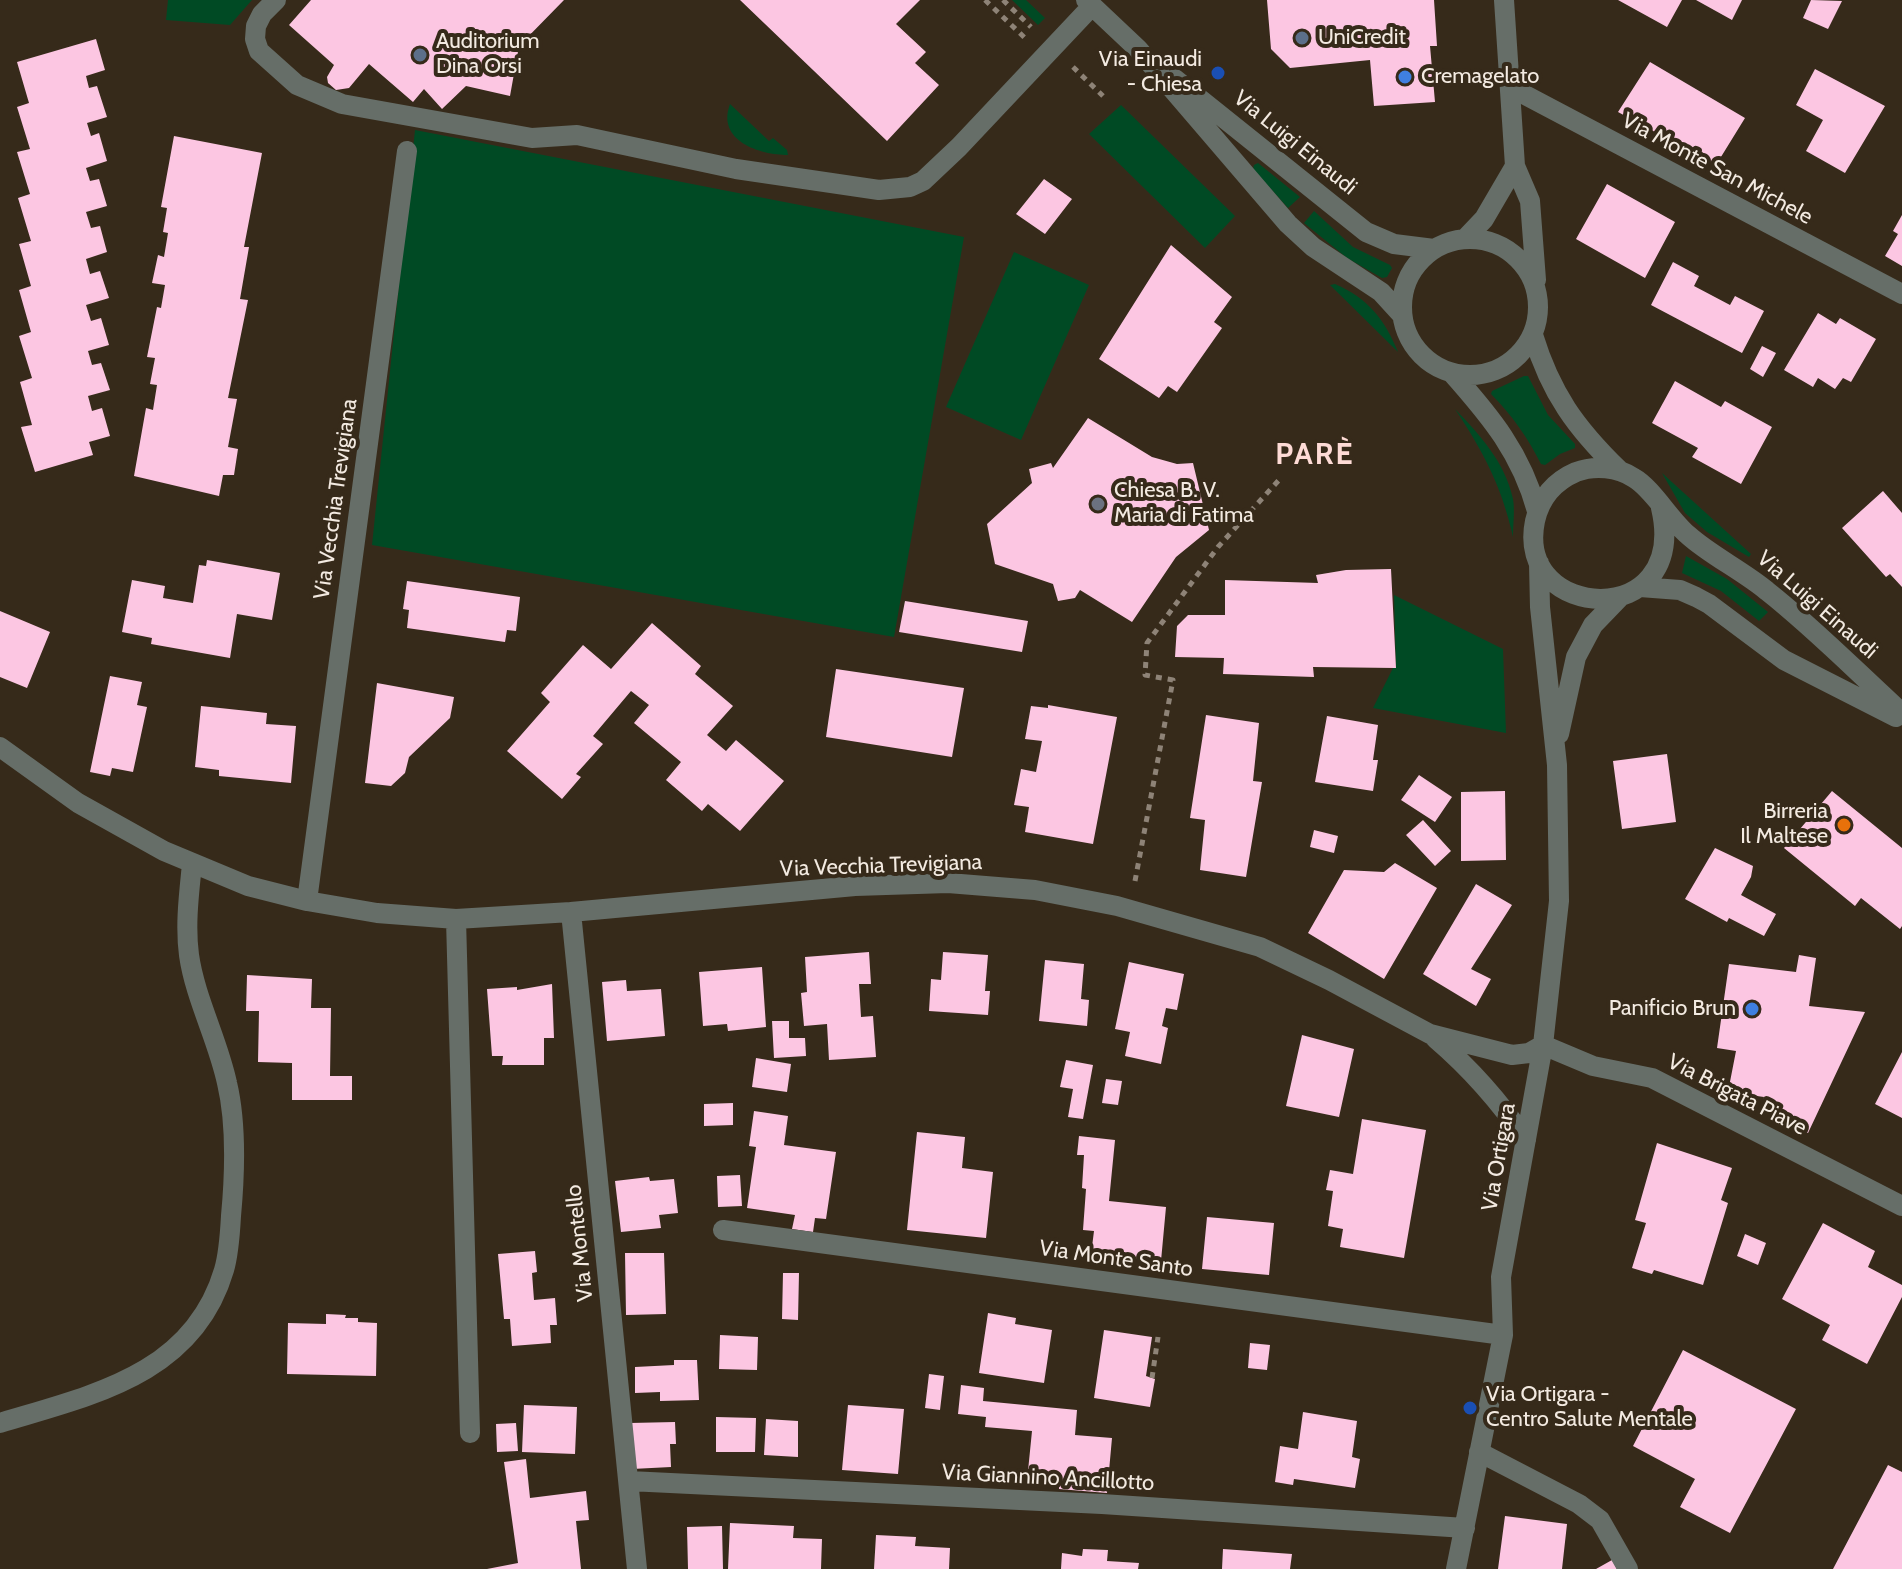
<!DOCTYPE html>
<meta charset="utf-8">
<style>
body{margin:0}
canvas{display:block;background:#362a1a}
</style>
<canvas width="1902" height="1569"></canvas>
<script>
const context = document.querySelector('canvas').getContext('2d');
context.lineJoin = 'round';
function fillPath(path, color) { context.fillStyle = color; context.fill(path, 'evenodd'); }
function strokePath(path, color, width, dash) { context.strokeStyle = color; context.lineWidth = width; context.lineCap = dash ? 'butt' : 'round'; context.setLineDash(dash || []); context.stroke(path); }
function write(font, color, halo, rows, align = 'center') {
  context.font = font + ' Cabin,sans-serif'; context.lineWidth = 8; context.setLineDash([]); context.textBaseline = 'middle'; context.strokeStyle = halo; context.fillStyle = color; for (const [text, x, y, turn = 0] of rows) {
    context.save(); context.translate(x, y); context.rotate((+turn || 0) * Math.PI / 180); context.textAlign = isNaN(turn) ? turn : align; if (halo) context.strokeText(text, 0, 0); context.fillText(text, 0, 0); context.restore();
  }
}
const green = new Path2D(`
 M168,0H252L230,25L166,20Z
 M1012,0H1026L1045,18L1038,25Z
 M730,104L769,141L773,138L787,150L788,155C760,155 716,141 730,104Z
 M1121,105L1235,216L1205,248L1089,134Z
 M415,130L964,237L894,637L372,545Z
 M1258,163L1300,197L1288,208L1253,169L1254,165Z
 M1314,211L1353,247L1390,265L1392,268L1387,277L1382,278L1347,258L1304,223Z
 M1014,252L1089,285L1021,440L946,407Z
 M1335,284C1368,298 1385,320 1398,352L1330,285Z
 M1524,376H1528L1548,415L1575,444V448L1560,454L1545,465L1541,464C1528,438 1512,415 1491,394L1492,391Z
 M1455,409C1480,435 1505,462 1513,499C1515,510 1513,525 1513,537C1502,487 1483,451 1455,409Z
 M1662,473L1751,554L1749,557L1707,532L1685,513Z
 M1686,556L1727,579L1768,612L1759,621L1721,591L1682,573Z
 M1394,595L1503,649L1506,733L1373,708L1393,668H1396Z`);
const building = new Path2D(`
 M311,0H564L519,46L510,96L466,86L442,109L424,89L413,102L369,64L349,88L336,90L328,83L327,77L334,65L289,25Z
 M740,0H920L896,24L926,52L915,63L939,85L887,141Z
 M1267,0H1434L1437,46H1430L1435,102L1374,106L1370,60L1290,68L1271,49Z
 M1618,0H1682L1667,27Z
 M1696,0H1742L1732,20Z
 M1811,0L1842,1L1828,29L1803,18Z
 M96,39L105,70L86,76L89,88L97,86L107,117L87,123L91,136L99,133L107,161L86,168L90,181L99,179L107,206L86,212L91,228L100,226L107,252L86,259L90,274L100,271L109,298L86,305L91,321L101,318L109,345L88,351L92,365L101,363L110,390L88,396L92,411L102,408L110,436L89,442L93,455L35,472L21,427L32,425L20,382L32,378L19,336L31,332L19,290L31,286L19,244L31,241L18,198L30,194L17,152L30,149L17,107L29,103L17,62Z
 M1650,62L1745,118L1716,165L1618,112Z
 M1815,69L1885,106L1845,173L1806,151L1823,120L1796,105Z
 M174,136L262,153L244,247H249L240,299L248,300L228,398L237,399L228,447L238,449L234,475H223L219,496L134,476L146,408L153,410L157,385L150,384L155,358L147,357L157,307L161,308L165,285L152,283L158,255L164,257L168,233L163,232L167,208L161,207Z
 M1044,179L1072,199L1045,234L1016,214Z
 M1607,184L1675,222L1645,278L1576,239Z
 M1902,215V266L1885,256L1898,234L1893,231Z
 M1171,245L1232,297L1214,322L1222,328L1177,392L1168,386L1159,398L1099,359Z
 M1673,262L1699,276L1694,286L1730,305L1735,296L1764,311L1742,353L1651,305Z
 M1818,313L1836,324L1840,318L1876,339L1851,382L1843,378L1835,389L1818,378L1813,387L1784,370Z
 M1762,346L1776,353L1763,377L1750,369Z
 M1675,381L1721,407L1725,401L1772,427L1741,484L1692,457L1698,448L1652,423Z
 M1088,418L1152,457L1177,464L1193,463L1209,530L1176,557L1132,622L1080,590L1075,598L1058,601L1053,584L995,564L987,524L1032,483L1029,469L1051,463L1053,468Z
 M1883,491L1902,513V587L1890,574L1886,577L1842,528Z
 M207,560L280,573L272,620L237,614L230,658L151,644L152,638L122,632L132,580L165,586L163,598L193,603L199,565L206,566Z
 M1391,569L1396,668L1313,667L1314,677L1223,674L1224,658L1175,657L1177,626L1188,615H1225V580L1318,583L1316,575L1346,570Z
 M407,581L520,597L516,631L507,630L505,642L407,628L409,610L403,609Z
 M905,601L1028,621L1022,652L899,632Z
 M0,611L50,632L27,688L0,677Z
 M652,623L701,666L695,674L733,706L707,735L726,751L736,740L784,781L740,831L708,804L702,811L666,780L681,762L634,723L649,705L631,691L593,736L603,744L576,774L581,777L562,799L507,751L550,702L541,693L583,645L611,669Z
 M836,669L964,688L952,757L826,737Z
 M110,676L142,682L137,705L147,707L133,772L112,768L110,776L90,772Z
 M377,683L454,697L450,718L409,757L405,773L391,786L365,783Z
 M1048,705L1117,717L1093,844L1025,832L1029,807L1014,805L1021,769L1036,772L1042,741L1025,739L1031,706L1048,708Z
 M201,706L267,713L266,724L296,726L291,783L219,776V770L195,767Z
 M1206,715L1259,723L1253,781L1262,782L1246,877L1200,870L1205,820L1190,818Z
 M1327,716L1378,725L1373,760H1378L1373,791L1315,782Z
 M1667,754L1676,822L1622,829L1613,761Z
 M1419,775L1452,797L1435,822L1401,800Z
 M1505,791L1506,860L1461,861V792Z
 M1832,791L1902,848V926L1900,929L1861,898L1855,906L1784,848Z
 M1423,820L1451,851L1435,866L1406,835Z
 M1314,830L1338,836L1334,853L1310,847Z
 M1715,848L1753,866L1751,877L1741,895L1776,914L1764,936L1729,918L1727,922L1685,899Z
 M1395,863L1437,888L1384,979L1308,933L1344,870L1384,872Z
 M1476,884L1512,905L1471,969L1491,979L1476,1006L1423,974Z
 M869,952L871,984H859L861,1017L873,1016L876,1057L829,1060L827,1024L804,1026L801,993L807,992L805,957Z
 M943,952L988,955L985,991H990L988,1015L929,1011L931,979L941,980Z
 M1799,955L1816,958L1809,1006L1865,1012L1808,1133L1761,1108L1764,1097L1728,1092L1736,1051L1717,1048L1729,964L1796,972Z
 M1045,960L1084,964L1081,999L1089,1000L1087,1026L1039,1021Z
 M1129,962L1184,974L1177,1010L1166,1008L1162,1026L1168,1028L1161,1064L1125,1056L1130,1032L1115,1029Z
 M762,967L766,1027L728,1031L727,1024L703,1026L699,972Z
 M247,975L312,979L311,1008H331L330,1076H352V1100H292V1063L258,1062L259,1011H246Z
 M626,980L627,991L661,989L665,1036L607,1041L602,982Z
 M552,984L554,1038H544V1065H502L503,1056H492L487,989L517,987V990Z
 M772,1021H789V1038H805L806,1056L774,1058Z
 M1302,1035L1354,1049L1339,1117L1286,1106Z
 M1902,1052V1118L1875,1104Z
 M756,1058L791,1064L787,1092L752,1087Z
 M1066,1060L1093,1065L1083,1119L1068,1117L1073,1089L1060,1087Z
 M1106,1079L1122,1081L1118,1105L1102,1103Z
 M733,1103V1125L704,1126V1104Z
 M754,1111L788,1116L784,1145L836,1152L826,1219L815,1218L813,1232L792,1229L795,1215L747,1208L756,1147L749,1146Z
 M1362,1119L1426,1130L1404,1258L1340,1247L1343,1229L1328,1226L1333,1191L1326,1190L1330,1170L1353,1174Z
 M917,1132L965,1137L962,1168L993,1172L986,1238L907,1230Z
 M1079,1136L1115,1140L1109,1201L1166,1207L1161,1261L1091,1255L1094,1231L1083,1230L1086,1189L1082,1188L1084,1155H1077Z
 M1657,1143L1732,1168L1721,1200L1728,1203L1703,1285L1654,1270L1652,1274L1632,1268L1646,1223L1635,1220Z
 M740,1175L742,1206L718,1207L717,1176Z
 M649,1177L650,1181L674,1179L678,1213L659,1215L661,1228L621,1232L615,1181Z
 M1207,1217L1274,1223L1269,1275L1202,1269Z
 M1823,1223L1875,1251L1868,1267L1902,1285V1297L1867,1364L1822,1340L1830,1325L1782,1299Z
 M1745,1234L1766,1243L1758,1265L1737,1256Z
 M535,1251L537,1272L532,1273L534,1300L555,1298L557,1325H550L551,1343L512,1346L510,1319H504L498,1254Z
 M625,1253H664L666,1314L626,1315Z
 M783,1273H799L798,1320L782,1319Z
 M988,1313L1016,1318L1015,1324L1052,1330L1044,1383L979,1373Z
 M326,1314L346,1315L345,1318H358V1322L377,1323L376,1376L287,1374L288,1323L326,1324Z
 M1104,1330L1152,1337L1146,1376L1155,1379L1150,1407L1094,1398Z
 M720,1335L758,1337L757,1370L719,1369Z
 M1250,1343L1270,1345L1267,1370L1248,1368Z
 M1683,1350L1796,1409L1730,1533L1680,1507L1695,1479L1633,1446Z
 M674,1360H697L699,1400L660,1401V1392L635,1393V1367L674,1365Z
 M929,1374L944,1376L940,1410L925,1408Z
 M961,1385L984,1388L983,1401L1077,1410L1075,1435L1112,1438L1107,1493L1059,1489V1484L1027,1481L1032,1431L985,1427L986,1417L958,1414Z
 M524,1405L577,1407L575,1454L522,1452Z
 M848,1405L904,1409L898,1474L842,1470Z
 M1303,1412L1357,1421L1352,1457L1360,1459L1355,1488L1294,1479L1293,1485L1275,1482L1280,1446L1298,1449Z
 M716,1417L756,1418L755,1452H716Z
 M766,1419L798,1421V1457L764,1455Z
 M675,1422L676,1444H670L671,1467L632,1469L630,1423Z
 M516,1423L518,1451L497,1452L496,1424Z
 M526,1459L530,1498L586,1491L589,1520L576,1521L581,1569H487L518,1563L504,1462Z
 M1888,1465L1902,1472V1569H1833Z
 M1505,1516L1567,1524L1562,1569H1498Z
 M730,1523L794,1526L793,1538L822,1539L821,1569H728Z
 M722,1526L723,1569H688L687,1527Z
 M876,1535L916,1537L915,1546L950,1548L949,1569H874Z
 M1083,1549L1108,1550L1107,1561L1139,1563L1138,1569H1061L1062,1553L1082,1556Z
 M1223,1549L1292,1554L1290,1569H1222Z
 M1612,1560L1617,1569H1596Z`);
const path = new Path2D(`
 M985,0L1025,38
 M1003,0L1031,27
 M1073,67L1103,96
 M1135,881L1173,680L1145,675L1147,643L1218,547L1279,480
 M1152,1378L1158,1337`);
const minor = new Path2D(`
 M276,0L262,14L256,26L255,39L259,51L297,85L342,104L532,138L577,135L736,169L879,190L910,187L923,181L959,147L1092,6
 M1086,0L1138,49L1288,224L1313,247L1381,292L1402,315
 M1504,0L1515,166L1530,201L1536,280
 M1175,79L1366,232L1394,244L1434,249
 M1510,87L1902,294
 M1402 307a68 68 0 1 1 136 0a68 68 0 1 1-136 0Z
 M1465,239L1484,219L1515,166
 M1533,335C1551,394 1576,428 1619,470
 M1452,373C1491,417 1521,453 1537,511
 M1661,508C1690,632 1514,622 1535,521C1540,498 1555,481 1576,472C1594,465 1618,467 1634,478C1652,488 1670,520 1688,535C1710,555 1743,571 1767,591C1814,628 1857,672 1902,713
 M1640,587L1680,590L1696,597L1709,604L1784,660L1896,717
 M1559,734L1576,657L1593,625L1620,597
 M0,747L78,803L164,851L248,886L307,901L377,913L456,919L571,912L855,886L948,883L1035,890L1117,906L1260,947L1329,980L1430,1034L1512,1055L1529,1053L1543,1045
 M307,901L407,151
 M571,912L637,1569
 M456,919L470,1433
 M1436,1039C1471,1069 1500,1102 1526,1140
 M1543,1045L1593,1066L1652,1078L1902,1206
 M723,1230L1503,1335
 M0,1423C92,1395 193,1375 224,1270C229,1253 230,1234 231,1216C235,1173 237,1125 227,1083C218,1040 195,998 189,955C185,925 189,894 192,864
 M1479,1452L1579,1504L1600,1520L1628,1569
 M629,1481L1102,1504L1465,1528
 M1456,1569L1503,1335L1501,1277L1543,1045L1559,901L1557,765L1540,607L1539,563`);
const markers = [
 [1302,38,8,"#5c6f8a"],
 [420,55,8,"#5c6f8a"],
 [1218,73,8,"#1a4fb4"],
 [1405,77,8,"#3f7fe0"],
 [1098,504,8,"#6b7280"],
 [1844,825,8,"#e8710a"],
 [1752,1009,8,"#3f7fe0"],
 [1470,1408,8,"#1a4fb4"]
];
const poiNames = [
 ["UniCredit",1318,38],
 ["Auditorium",436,42],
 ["Dina Orsi",436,67],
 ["Via Einaudi",1202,60,"right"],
 ["- Chiesa",1202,85,"right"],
 ["Cremagelato",1421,77],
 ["Chiesa B. V.",1114,491],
 ["Maria di Fatima",1114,516],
 ["Birreria",1828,812,"right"],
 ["Il Maltese",1828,837,"right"],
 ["Panificio Brun",1736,1009,"right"],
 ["Via Ortigara -",1486,1395],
 ["Centro Salute Mentale",1486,1420]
];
const streetNames = [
 ["Via Luigi Einaudi",1295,143,39],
 ["Via Monte San Michele",1717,169,28],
 ["Via Vecchia Trevigiana",336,499,-82],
 ["Via Luigi Einaudi",1817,605,41],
 ["Via Vecchia Trevigiana",881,866,-2],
 ["Via Brigata Piave",1737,1095,27],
 ["Via Ortigara",1499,1157,-80],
 ["Via Montello",580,1243,-96],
 ["Via Monte Santo",1116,1259,8],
 ["Via Giannino Ancillotto",1048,1478,3]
];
const districtNames = [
 ["PARÈ",1315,455]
];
fillPath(green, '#004a24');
fillPath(building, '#fcc6e2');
strokePath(path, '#8e8377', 5, [6, 6]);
strokePath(minor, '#666e68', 20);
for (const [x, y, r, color] of markers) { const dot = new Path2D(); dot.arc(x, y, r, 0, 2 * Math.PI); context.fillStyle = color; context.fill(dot); strokePath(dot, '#362a1a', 3); }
write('22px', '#f3eae1', '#362a1a', poiNames, 'left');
write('22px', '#f3eae1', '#362a1a', streetNames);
context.letterSpacing = '2px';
write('bold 30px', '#fedbd6', '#362a1a', districtNames);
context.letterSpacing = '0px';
</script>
